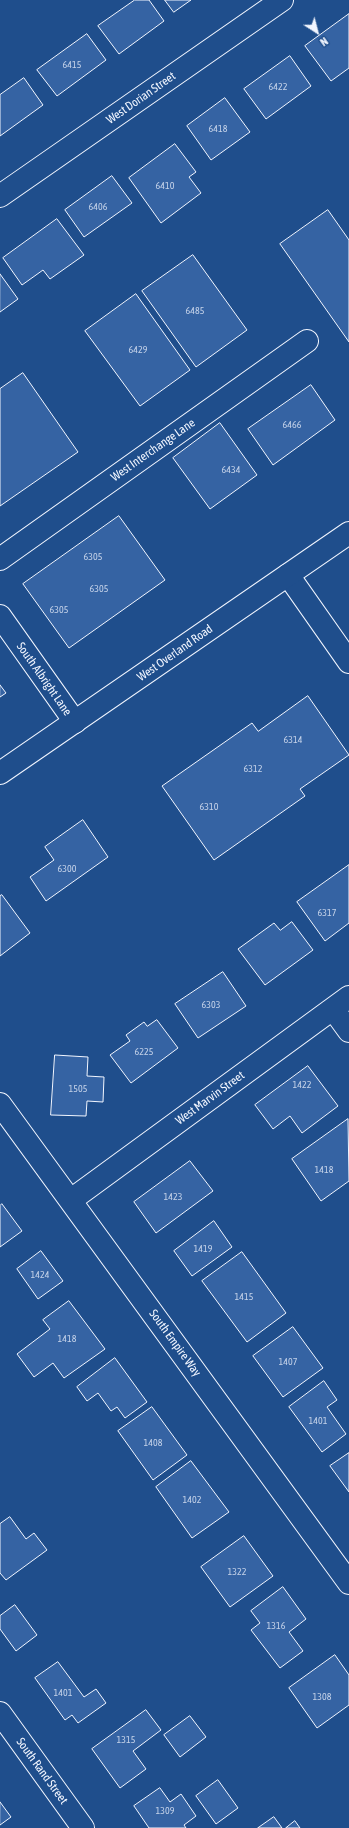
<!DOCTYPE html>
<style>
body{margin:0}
#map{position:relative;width:349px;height:1828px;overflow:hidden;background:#1f4e8c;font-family:"Asap Condensed",sans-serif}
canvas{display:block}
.north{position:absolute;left:297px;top:12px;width:40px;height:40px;-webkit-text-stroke:3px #1f4e8c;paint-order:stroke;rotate:144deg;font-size:11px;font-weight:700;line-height:16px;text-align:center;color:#f2f6ff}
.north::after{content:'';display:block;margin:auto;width:14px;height:18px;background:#f2f6ff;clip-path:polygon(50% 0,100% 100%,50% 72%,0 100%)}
</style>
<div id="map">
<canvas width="349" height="1828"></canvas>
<div class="north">N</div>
</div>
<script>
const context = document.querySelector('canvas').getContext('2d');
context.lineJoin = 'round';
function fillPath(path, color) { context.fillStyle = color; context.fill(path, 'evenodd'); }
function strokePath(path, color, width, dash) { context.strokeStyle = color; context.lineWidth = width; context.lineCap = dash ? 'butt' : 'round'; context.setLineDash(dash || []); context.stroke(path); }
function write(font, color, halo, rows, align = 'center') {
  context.font = font + ' "Asap Condensed",sans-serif'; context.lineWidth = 3; context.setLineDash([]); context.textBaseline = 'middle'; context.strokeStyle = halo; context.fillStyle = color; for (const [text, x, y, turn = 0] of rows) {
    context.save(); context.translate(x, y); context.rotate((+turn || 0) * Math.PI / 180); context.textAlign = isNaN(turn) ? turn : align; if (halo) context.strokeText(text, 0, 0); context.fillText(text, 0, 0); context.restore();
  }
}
const building = new Path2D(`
 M135,0H149L164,21L119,54L98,26Z
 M165,0H191L174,12Z
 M349,14V68L331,81L305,46Z
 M87,34L106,60L57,96L37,70Z
 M290,56L311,86L266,119L244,89Z
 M24,78L43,105L0,136V95Z
 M225,98L250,132L211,160L187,126Z
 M175,144L196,172L189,177L201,193L161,223L129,178Z
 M112,176L132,203L84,237L65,210Z
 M328,210L349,240V342L280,244Z
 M57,219L84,255L50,279L43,270L22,285L3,258Z
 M193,255L247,330L196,367L142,291Z
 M0,274L18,299L0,312Z
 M136,294L190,370L140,406L85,331Z
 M23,373L78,452L0,506V389Z
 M311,385L335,420L273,465L248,429Z
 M220,423L257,475L210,509L173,458Z
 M119,516L165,580L69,648L23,584Z
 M0,685L6,693L0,697Z
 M308,696L349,755L300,789L305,796L214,860L162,786L252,723L258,731Z
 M83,820L108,857L46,901L30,877L54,860L45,847Z
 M349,865V923L325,941L297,902Z
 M2,895L30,933L0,956V896Z
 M292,922L313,950L265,985L238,949L274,923L280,930Z
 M223,972L246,1006L198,1038L175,1004Z
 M157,1020L178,1048L131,1083L110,1055L130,1041L126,1035L144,1022L147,1026Z
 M55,1055L88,1057L87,1076L104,1077L103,1102L87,1101L86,1116L51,1115Z
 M308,1066L338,1106L302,1133L290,1116L273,1129L255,1105Z
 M348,1119L349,1181L321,1201L292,1159Z
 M190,1161L213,1191L156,1233L134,1202Z
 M2,1204L22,1231L0,1247V1206Z
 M214,1221L232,1247L192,1276L174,1251Z
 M41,1251L63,1281L38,1299L17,1269Z
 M242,1252L286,1313L247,1342L202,1281Z
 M69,1301L105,1349L64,1378L53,1363L34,1377L17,1354L50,1329L43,1320Z
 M293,1327L323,1368L283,1397L253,1356Z
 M115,1358L147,1402L125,1418L117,1407L111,1411L98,1393L87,1401L77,1387Z
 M324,1381L337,1400L327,1407L346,1434L322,1452L289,1407Z
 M152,1407L187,1455L153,1480L118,1431Z
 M349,1453V1492L330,1466Z
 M191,1461L229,1512L192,1538L156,1487Z
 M10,1517L26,1539L34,1533L47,1550L6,1580L0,1573V1524Z
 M244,1536L273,1576L230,1607L201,1567Z
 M283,1587L306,1619L289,1632L303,1651L280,1668L251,1630L260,1623L251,1611Z
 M15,1605L37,1635L16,1651L0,1629V1616Z
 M335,1655L349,1675V1705L317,1728L289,1688Z
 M58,1662L84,1697L96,1689L106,1703L78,1723L72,1715L65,1720L35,1678Z
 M146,1710L161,1730L133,1751L146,1769L120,1788L92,1749Z
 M190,1716L206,1737L180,1757L164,1735Z
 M218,1780L238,1808L216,1824L196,1796Z
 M160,1788L170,1802L181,1794L196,1816L184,1825L186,1828H149L134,1806Z
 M0,1802L11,1817L0,1825Z
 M274,1817L282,1828H258Z
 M295,1821L300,1828H286Z`);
const minor = new Path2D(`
 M0,196L282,0
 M0,559L307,341
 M288,575L349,662
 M0,616L75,722
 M333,1009L349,1031
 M0,1104L349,1583
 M71,1200L349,997
 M0,1713L83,1828`);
const major = new Path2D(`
 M0,773L349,533`);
const numberNames = [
 ["6415",72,65],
 ["6422",278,87],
 ["6418",218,129],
 ["6410",165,186],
 ["6406",98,207],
 ["6485",195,311],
 ["6429",138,350],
 ["6466",292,425],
 ["6434",231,470],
 ["6305",93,557],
 ["6305",99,589],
 ["6305",59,610],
 ["6314",293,740],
 ["6312",253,769],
 ["6310",209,807],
 ["6300",67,869],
 ["6317",327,913],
 ["6303",211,1005],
 ["6225",144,1052],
 ["1422",302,1085],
 ["1505",78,1089],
 ["1418",324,1170],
 ["1423",173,1197],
 ["1419",203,1249],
 ["1424",40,1275],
 ["1415",244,1297],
 ["1418",67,1339],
 ["1407",288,1362],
 ["1401",318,1421],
 ["1408",153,1443],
 ["1402",192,1500],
 ["1322",237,1572],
 ["1316",276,1626],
 ["1401",63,1693],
 ["1308",322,1697],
 ["1315",126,1740],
 ["1309",165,1811]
];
const streetNames = [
 ["West Dorian Street",141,98,-35],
 ["West Interchange Lane",153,450,-35],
 ["West Overland Road",175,653,-35],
 ["South Albright Lane",44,679,55],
 ["West Marvin Street",210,1098,-36],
 ["South Empire Way",175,1343,54],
 ["South Rand Street",42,1771,54]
];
fillPath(building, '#3563a3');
strokePath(building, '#f2f6ff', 1);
strokePath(minor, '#f2f6ff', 24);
strokePath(major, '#f2f6ff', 24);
strokePath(minor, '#1f4e8c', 22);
strokePath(major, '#1f4e8c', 22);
write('10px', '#c3d1e8', null, numberNames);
write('12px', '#f2f6ff', '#1f4e8c', streetNames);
</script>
